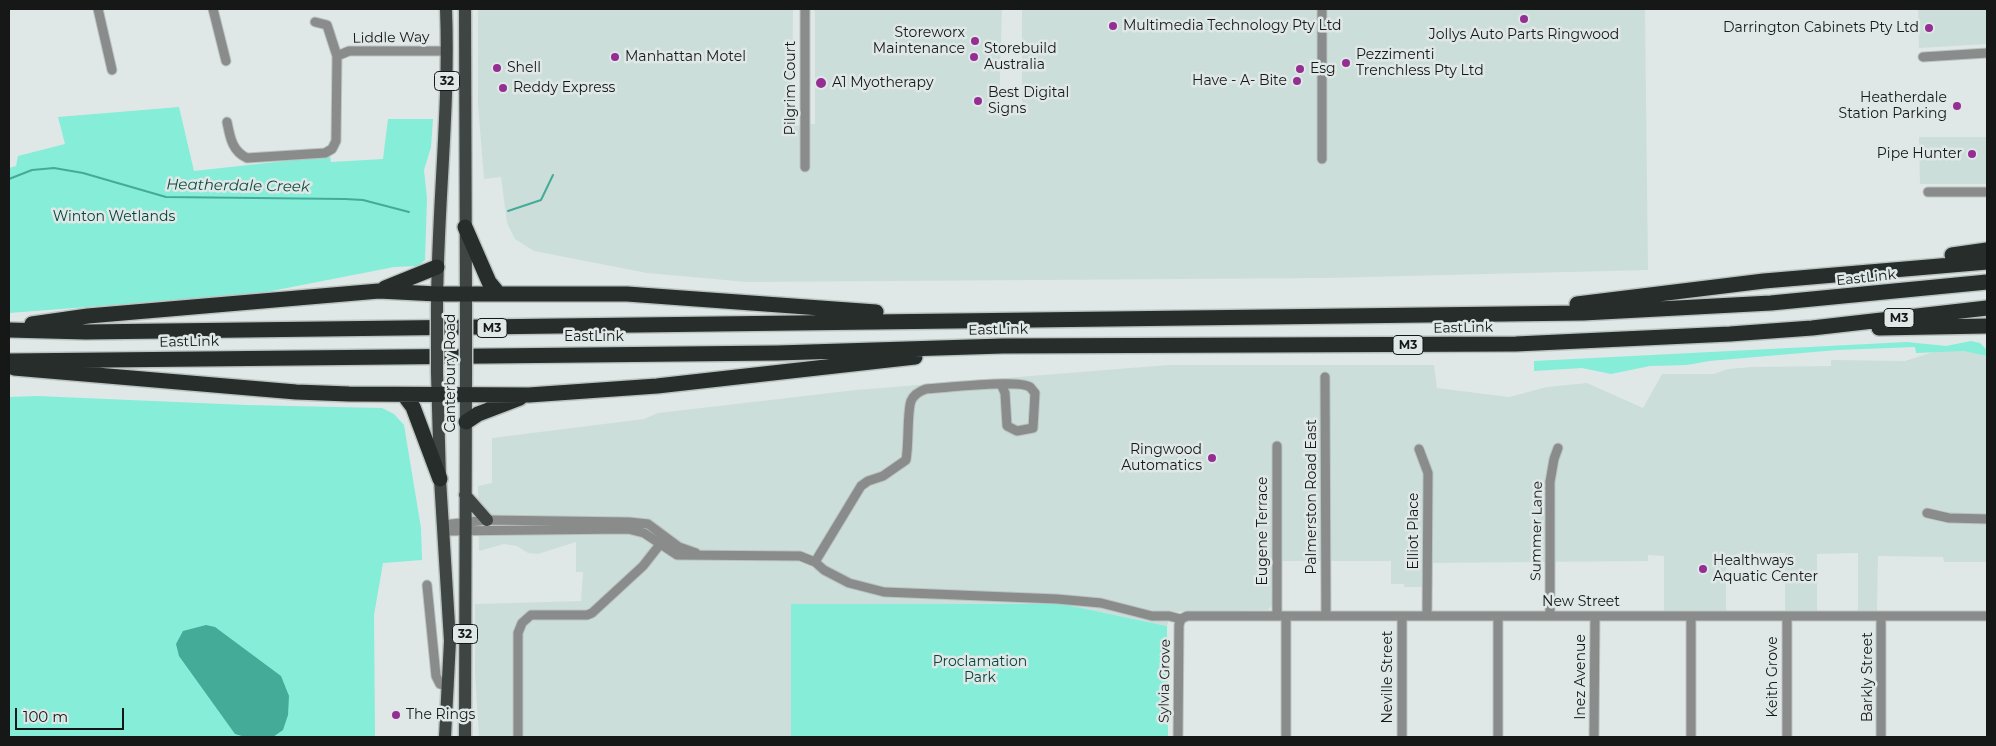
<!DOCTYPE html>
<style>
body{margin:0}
#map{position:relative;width:1996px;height:746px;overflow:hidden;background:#dfe8e6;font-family:Montserrat,sans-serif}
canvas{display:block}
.frame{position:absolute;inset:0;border:10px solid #151817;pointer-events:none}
.scale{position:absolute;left:15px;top:708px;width:109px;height:22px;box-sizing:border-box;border:2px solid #151817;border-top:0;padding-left:6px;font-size:15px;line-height:18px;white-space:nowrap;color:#151817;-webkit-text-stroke:4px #dfe8e6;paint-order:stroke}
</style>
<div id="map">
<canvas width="1996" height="746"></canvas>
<div class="frame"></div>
<div class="scale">100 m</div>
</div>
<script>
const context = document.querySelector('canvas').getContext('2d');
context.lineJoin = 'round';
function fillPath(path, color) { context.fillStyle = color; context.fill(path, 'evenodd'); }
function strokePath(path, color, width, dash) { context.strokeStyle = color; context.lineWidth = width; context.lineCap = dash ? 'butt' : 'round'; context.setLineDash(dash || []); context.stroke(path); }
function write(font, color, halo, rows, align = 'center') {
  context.font = font + ' Montserrat,sans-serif'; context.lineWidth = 5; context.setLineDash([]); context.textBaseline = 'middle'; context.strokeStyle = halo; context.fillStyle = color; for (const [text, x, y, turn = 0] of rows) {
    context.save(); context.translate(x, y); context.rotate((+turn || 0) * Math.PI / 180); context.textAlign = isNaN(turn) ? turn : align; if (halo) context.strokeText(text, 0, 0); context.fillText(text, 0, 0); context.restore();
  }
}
const built = new Path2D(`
 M478,9H793L792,126L815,124V9H1002L999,110H1022V9H1645L1648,270L1327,278L747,282L647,273L534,251L515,239L507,223L501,177L484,179L478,104Z
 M1918,9H1987V44L1919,48Z
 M1919,137H1987V184H1920Z
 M1940,350L1967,351L1987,356V562H1944L1943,557L1878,556L1877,612H1858V553L1817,554V612H1785V553L1737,554V563L1726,566V612H1664V556L1648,555V561L1433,563V587H1404V584H1391V561H1281L1274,604L1268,610L1170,612L1167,626L1062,604H791V737H479L475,674V604L581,601L583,572H576V542L538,554L528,553L517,546L504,544L479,551L478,486L492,483V438L644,419L658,413L856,390L1168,365H1434L1437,388L1509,397L1547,387L1587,383L1643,408L1662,374H1714L1728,369L1752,367L1831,366V360L1905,361Z`);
const green = new Path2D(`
 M179,107L194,171L330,156L331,162L383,159L388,119H433L431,147L424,170L427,199L425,260L418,266L394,267L256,294L9,313V168L16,166L18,156L65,144L58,117Z
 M1971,341L1980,343L1987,350V356L1964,351L1916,353L1915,347L1837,350L1709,361L1687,365L1650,366L1611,374L1582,368L1534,371V361L1907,342L1946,346Z
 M37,396L246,405L382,408L394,414L404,425L421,528L422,560L383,563L374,615L375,737H9V397Z
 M791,604H1062L1167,626L1168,737H791Z`);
const water = new Path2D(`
 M206,625L215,627L281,676L289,696L288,715L283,730L273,737H245L235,734L179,656L176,644L183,631Z`);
const stream = new Path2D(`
 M9,179L32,170L54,168L83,173L166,197L345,199L363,200L409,212
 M508,211L541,200L553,175`);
const minor = new Path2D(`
 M98,9L112,70
 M213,9L226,61
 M805,9V167
 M315,22L327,25L337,56
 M1923,57L1987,53
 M227,122C230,137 232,151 247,158L325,153L332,149L336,141L337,56L349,51H447
 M1322,159V9
 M1928,192H1987
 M1325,377L1326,616
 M1277,446V616
 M1419,449L1428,473L1427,616
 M1927,513L1949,518L1987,519
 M443,525L487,520L629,522L648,524L679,547L696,553
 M443,531L628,529L644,533L677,555L800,556L815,562L824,570L849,583L884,592L1057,599L1101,603L1152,616H1169L1181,619
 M815,562L861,486L868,481L883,476L906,460C909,444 907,412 911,401C914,394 920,391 926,389C945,388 1017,379 1030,387C1032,389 1033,391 1035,393L1033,428L1017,431L1007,426L1005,393L1001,384
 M427,585L436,676L440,684L449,686
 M1286,616V737
 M1550,616V482L1554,459L1558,448
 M1691,616V737
 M1787,616V737
 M1881,616V737
 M518,737V633L522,623L531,615H587L592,613L643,566L665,538
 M1178,737L1179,625L1181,619L1187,616H1987
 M1402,737V616
 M1498,737V616
 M1594,737L1595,616`);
const primary = new Path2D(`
 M465,9L466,310
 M437,310C437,210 450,109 446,9
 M437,372L440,479L450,641L445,737
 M465,495L487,520
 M465,737L466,372`);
const motorway = new Path2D(`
 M465,227L489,282L498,293
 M1952,255L1987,250
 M385,288L437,267
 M1577,304L1764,281L1987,262
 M32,324L88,316L379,291L437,294H627L876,312
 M1879,328L1987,326
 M9,330L86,332L1583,313L1771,303L1987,282
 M9,361L777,353L1003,346L1516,344L1730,334L1812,328L1987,308
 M14,368L296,392L349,394L529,395L657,386L915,357
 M404,395L413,407L440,479
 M466,422L478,414L520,398`);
const primaryBridge = new Path2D(`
 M437,372V310
 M466,372V310`);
const markers = [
 [1524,19,5,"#952e92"],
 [1113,26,5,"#952e92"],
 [1929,28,5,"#952e92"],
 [975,41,5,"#952e92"],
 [615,57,5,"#952e92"],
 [974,57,5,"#952e92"],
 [1346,63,5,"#952e92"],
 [497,68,5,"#952e92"],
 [1300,69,5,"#952e92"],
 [1297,81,5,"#952e92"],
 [821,83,6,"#952e92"],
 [503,88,5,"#952e92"],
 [978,101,5,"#952e92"],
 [1957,106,5,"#952e92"],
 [1972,154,5,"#952e92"],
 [1212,458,5,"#952e92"],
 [1703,569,5,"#952e92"],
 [396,715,5,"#952e92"]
];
const shields = [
 [447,81,25],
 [1899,318,30],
 [492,328,30],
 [1408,345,30],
 [465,634,25]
];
const shieldNames = [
 ["32",447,81],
 ["M3",1899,318],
 ["M3",492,328],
 ["M3",1408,345],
 ["32",465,634]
];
const poiNames = [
 ["Multimedia Technology Pty Ltd",1123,26],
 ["Darrington Cabinets Pty Ltd",1919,28,"right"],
 ["Storeworx",965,33,"right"],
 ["Maintenance",965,49,"right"],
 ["Jollys Auto Parts Ringwood",1524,35,"center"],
 ["Storebuild",984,49],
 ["Australia",984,65],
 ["Pezzimenti",1356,55],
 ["Trenchless Pty Ltd",1356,71],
 ["Manhattan Motel",625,57],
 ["Shell",507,68],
 ["Esg",1310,69],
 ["Have - A- Bite",1287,81,"right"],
 ["A1 Myotherapy",832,83],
 ["Reddy Express",513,88],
 ["Best Digital",988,93],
 ["Signs",988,109],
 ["Heatherdale",1947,98,"right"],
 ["Station Parking",1947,114,"right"],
 ["Pipe Hunter",1962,154,"right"],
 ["Ringwood",1202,450,"right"],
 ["Automatics",1202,466,"right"],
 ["Healthways",1713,561],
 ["Aquatic Center",1713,577],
 ["The Rings",406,715]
];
const streetNames = [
 ["Liddle Way",391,38,-1],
 ["Pilgrim Court",791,88,-90],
 ["EastLink",1866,278,-6],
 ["EastLink",1463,328,-1],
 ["EastLink",998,330,-1],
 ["EastLink",594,337],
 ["EastLink",189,342,-1],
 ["Canterbury Road",451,373,-90],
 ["Palmerston Road East",1312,497,-90],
 ["Eugene Terrace",1263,531,-90],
 ["Elliot Place",1414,531,-90],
 ["Summer Lane",1537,531,-89],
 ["New Street",1581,602],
 ["Neville Street",1388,677,-90],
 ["Inez Avenue",1581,677,-90],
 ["Keith Grove",1773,677,-90],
 ["Barkly Street",1868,677,-90],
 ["Sylvia Grove",1165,681,-89]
];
const parkNames = [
 ["Winton Wetlands",114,217],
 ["Proclamation",980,662],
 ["Park",980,678]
];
const waterNames = [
 ["Heatherdale Creek",238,186,1]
];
fillPath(built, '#ccdeda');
fillPath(green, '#85edd8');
fillPath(water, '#44ab98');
strokePath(stream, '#44ab98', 2);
strokePath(minor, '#bbc3c1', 11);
strokePath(primary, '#bbc3c1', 15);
strokePath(motorway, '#bbc3c1', 18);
strokePath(minor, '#898c8b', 9);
strokePath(primary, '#3f4543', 12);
strokePath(motorway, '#262d2b', 15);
strokePath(primaryBridge, '#bbc3c1', 15, []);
strokePath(primaryBridge, '#3f4543', 12);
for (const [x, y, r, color] of markers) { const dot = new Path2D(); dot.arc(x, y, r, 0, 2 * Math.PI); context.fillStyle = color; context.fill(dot); strokePath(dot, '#dfe8e6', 2); }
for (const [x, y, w] of shields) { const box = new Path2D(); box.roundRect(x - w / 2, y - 9.5, w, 19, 4); context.fillStyle = '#dfe8e6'; context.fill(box); strokePath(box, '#151817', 1); }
write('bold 12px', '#151817', null, shieldNames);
write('14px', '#151817', '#dfe8e6', poiNames, 'left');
write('14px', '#151817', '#dfe8e6', streetNames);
write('14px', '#06453c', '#dfe8e6', parkNames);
write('italic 15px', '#0e4b41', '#dfe8e6', waterNames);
</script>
